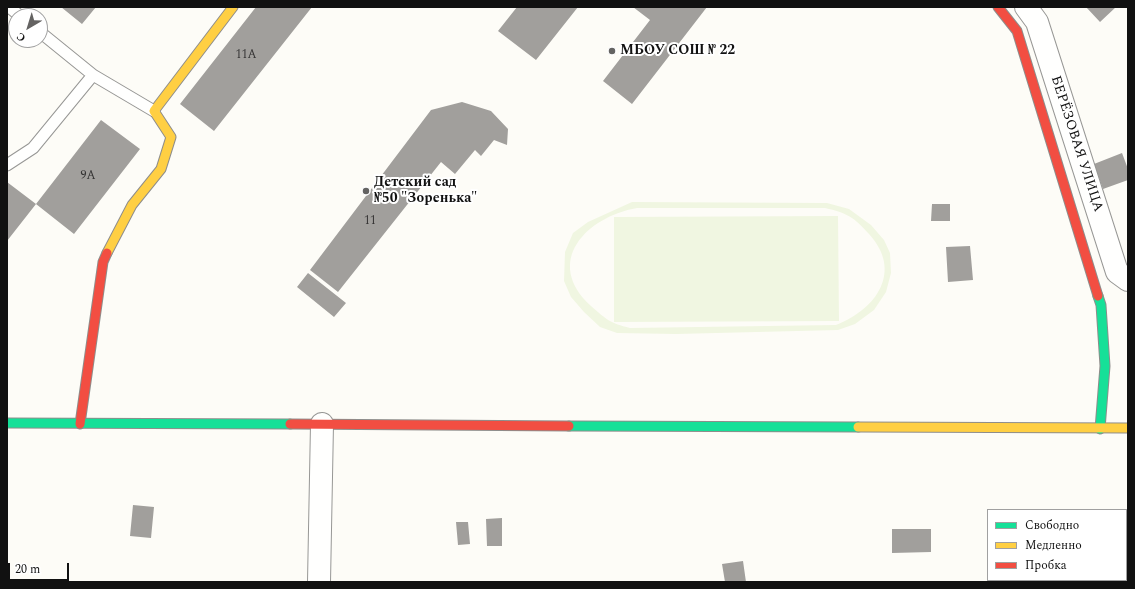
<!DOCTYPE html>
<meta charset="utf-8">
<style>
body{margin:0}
#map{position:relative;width:1135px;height:589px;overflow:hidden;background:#fdfcf7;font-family:Spectral,serif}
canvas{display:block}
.frame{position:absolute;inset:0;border:8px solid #111;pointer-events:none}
.legend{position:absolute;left:987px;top:509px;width:140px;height:72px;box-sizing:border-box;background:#fff;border:1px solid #a0a0a0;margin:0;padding:5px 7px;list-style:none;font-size:12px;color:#111}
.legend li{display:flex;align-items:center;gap:8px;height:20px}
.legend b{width:20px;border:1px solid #a0a0a0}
.north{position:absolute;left:8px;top:8px;width:40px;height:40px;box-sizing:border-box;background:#fff;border:1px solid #a0a0a0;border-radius:50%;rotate:218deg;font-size:11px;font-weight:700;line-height:16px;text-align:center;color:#111}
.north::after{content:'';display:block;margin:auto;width:14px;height:18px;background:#646362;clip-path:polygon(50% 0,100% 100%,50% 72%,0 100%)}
.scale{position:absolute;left:8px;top:563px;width:61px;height:18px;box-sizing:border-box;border:2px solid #111;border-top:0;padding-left:5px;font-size:12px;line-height:14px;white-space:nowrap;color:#111;-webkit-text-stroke:3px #fff;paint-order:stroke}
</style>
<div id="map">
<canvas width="1135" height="589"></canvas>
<div class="frame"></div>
<ul class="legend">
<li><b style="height:5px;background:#16e098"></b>Свободно</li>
<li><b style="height:5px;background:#ffcf43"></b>Медленно</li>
<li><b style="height:5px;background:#f24e42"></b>Пробка</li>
</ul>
<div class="north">С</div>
<div class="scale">20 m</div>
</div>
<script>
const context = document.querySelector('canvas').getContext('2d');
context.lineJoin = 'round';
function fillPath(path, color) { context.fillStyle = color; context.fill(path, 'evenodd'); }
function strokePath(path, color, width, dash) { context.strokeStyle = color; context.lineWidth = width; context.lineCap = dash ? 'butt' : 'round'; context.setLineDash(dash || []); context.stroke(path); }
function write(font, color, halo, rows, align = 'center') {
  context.font = font + ' Spectral,serif'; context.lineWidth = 4; context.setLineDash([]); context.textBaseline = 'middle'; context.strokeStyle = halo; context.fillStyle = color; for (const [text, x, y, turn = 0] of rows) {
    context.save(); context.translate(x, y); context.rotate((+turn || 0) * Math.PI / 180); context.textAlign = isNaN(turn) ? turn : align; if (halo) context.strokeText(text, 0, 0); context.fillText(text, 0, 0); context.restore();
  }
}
const pitch = new Path2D(`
 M632,202L827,203L849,209L871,225L884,240L890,253L891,273L886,292L874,310L855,324L838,330L676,334L617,333L600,327L584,312L571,297L564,281L565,252L573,233L588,222ZM637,208H825C847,213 854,217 869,234C903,271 877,309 836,325L630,328C610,323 607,320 591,306C543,262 586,217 637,208Z
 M838,216L839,321L614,322V217Z`);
const building = new Path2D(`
 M61,7H96L82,24Z
 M256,7H312L214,131L180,104Z
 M517,7H578L536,60L498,31Z
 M633,7H707L632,104L603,81L650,20Z
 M1086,7H1116L1100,22Z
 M462,102L491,111L508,129L507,145L494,140L481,156L475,150L455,174L441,162L338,292L310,270L431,110Z
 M101,120L140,149L74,234L36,204L7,241V182L36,204Z
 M1122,153L1128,169V180L1103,189L1094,164Z
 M932,204H950V221H931Z
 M970,246L973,280L948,282L946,247Z
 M308,273L346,303L334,317L297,287Z
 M133,505L154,507L151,538L130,536Z
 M502,518V546H487L486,519Z
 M456,522H468L470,544L458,545Z
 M892,529H931V552L892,553Z
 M743,561L746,582H725L722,564Z`);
const lane = new Path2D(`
 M9,7L20,16
 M93,75L154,111
 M7,165L33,148L93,75L40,32`);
const street = new Path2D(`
 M1026,7L1037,22L1117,272L1128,280
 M319,582L322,424`);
const fast = new Path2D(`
 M1098,296L1101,305L1105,366L1100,429
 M7,423L290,424
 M569,426L858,427`);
const slow = new Path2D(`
 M107,253L132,205L161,169L171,137L154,111L233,7
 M858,427L1128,428`);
const jam = new Path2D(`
 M998,7L1017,31L1098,296
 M80,424L103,262L107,253
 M290,424L569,426`);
const markers = [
 [612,51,4,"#646362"],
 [366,191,4,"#646362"]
];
const numberNames = [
 ["11А",246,56],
 ["9А",88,177],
 ["11",370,222]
];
const poiNames = [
 ["МБОУ СОШ № 22",620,51],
 ["Детский сад",374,183],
 ["№50 \"Зоренька\"",374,199]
];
const streetNames = [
 ["БЕРЁЗОВАЯ УЛИЦА",1076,144,72]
];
fillPath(pitch, '#f0f6e1');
fillPath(building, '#a19f9c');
strokePath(lane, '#979795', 13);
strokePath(street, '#979795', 24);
strokePath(fast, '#8e8d8b', 11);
strokePath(slow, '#8e8d8b', 11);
strokePath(jam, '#8e8d8b', 11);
strokePath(lane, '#fffffe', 11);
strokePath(street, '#fffffe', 22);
strokePath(fast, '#16e098', 9);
strokePath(slow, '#ffcf43', 9);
strokePath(jam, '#f24e42', 9);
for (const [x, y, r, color] of markers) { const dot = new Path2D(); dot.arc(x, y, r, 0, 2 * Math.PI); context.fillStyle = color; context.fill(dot); strokePath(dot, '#fff', 1.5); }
write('12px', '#353434', null, numberNames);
write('bold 14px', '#111', '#fff', poiNames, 'left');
write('14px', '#111', '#fff', streetNames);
</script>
